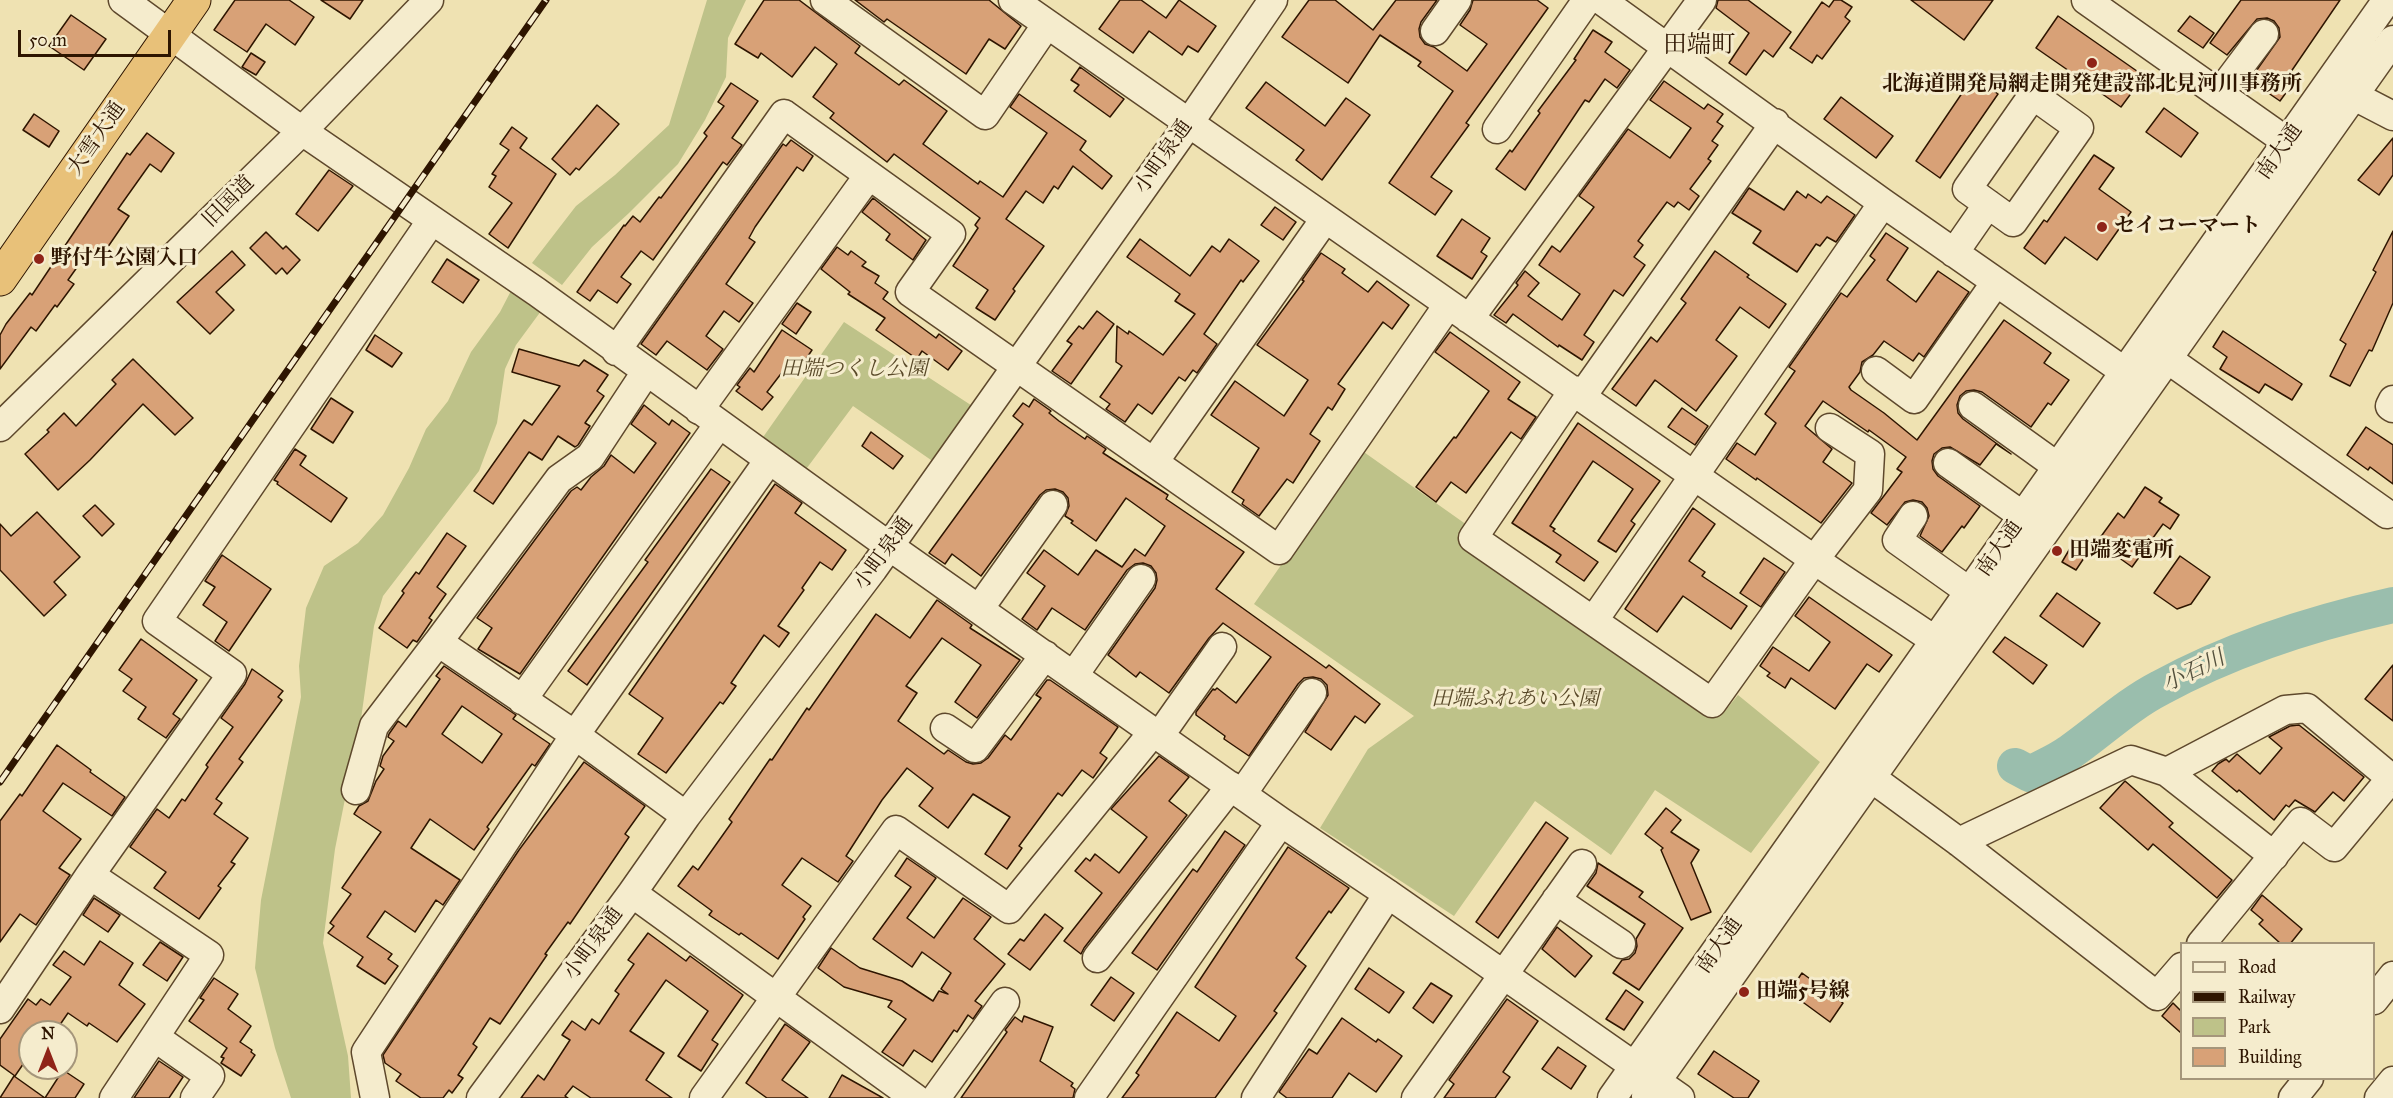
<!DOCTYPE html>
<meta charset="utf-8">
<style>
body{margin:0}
#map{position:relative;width:2393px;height:1098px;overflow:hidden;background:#efe2b2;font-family:"IM FELL Great Primer",serif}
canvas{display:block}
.legend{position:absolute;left:2180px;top:942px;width:195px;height:138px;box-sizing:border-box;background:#f5eccd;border:2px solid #a5967b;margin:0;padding:8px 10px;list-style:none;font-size:18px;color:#2e1500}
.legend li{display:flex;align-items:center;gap:12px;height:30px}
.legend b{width:30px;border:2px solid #a5967b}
.north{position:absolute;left:18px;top:1020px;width:60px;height:60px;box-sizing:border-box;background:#f5eccd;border:2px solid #a5967b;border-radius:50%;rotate:0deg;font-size:16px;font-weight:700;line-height:24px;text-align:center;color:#2e1500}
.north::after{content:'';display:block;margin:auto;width:21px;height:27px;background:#8f2418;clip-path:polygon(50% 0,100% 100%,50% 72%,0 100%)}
.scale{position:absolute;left:18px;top:30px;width:153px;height:27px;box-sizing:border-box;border:3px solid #2e1500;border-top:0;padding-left:8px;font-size:18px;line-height:21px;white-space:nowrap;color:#2e1500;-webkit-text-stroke:4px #f5eccd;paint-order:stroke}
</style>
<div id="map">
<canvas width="2393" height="1098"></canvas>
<ul class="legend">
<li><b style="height:8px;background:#f5eccd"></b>Road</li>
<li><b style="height:8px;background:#2e1500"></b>Railway</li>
<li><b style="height:16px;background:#bec289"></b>Park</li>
<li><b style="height:16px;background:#d8a177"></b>Building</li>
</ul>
<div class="north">N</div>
<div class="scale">50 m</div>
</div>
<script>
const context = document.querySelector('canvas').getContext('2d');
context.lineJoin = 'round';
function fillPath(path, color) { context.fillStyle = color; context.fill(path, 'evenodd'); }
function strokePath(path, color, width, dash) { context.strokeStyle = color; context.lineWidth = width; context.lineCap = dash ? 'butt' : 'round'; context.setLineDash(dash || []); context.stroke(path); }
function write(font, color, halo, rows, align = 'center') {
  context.font = font + ' "IM FELL Great Primer","Noto Serif JP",serif'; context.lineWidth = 6; context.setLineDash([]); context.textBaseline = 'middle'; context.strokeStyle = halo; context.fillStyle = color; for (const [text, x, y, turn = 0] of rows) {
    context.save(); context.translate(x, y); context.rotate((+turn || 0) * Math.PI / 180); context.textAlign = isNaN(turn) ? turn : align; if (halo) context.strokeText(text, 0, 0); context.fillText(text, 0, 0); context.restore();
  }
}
const green = new Path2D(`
 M707,0H746L728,38L726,77L705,120L678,164L629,213L592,247L562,285L532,263L576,206L615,175L669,125Z
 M514,285L544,307L516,345L505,369L497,423L479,471L383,596L374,626L361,719L335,849L323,943L348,1056L351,1098H291L275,1048L255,968L261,900L301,697L299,666L306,608L324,566L358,543L383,515L409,468L426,429L448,401L471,352L500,312Z
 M844,322L983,413L944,469L853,406L798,480L754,450Z
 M1361,450L1467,525L1460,536L1720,717L1738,695L1820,762L1751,853L1655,790L1611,855L1535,801L1454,916L1320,828L1368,749L1414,716L1254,604Z`);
const river = new Path2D(`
 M2015,766L2030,774C2043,767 2058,761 2070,752C2100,731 2127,705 2160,688C2233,648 2312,623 2393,605`);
const building = new Path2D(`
 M235,0H289L314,17L295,45L266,24L247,52L214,30Z
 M321,0H363L350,19Z
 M764,0H799L860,46L855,53L899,85L904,80L947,111L923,144L978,184L980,181L1003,197L1047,133L1010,107L1019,94L1086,141L1080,150L1112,176L1102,189L1073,166L1058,189L1054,186L1043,203L1026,191L1006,219L1044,246L1013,289L1015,291L995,320L976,308L988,290L953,266L978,228L975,225L980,218L894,154L887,162L830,118L834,113L813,97L837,64L815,47L792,77L761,53L758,58L735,44Z
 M855,0H989L1021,26L1005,49L989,39L966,74L887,19L884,22Z
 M1120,0H1141L1166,18L1179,0L1216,26L1198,52L1188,46L1182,55L1149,31L1133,53L1099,29Z
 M1309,0H1335L1373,30L1396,0H1437L1421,22L1419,29L1420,37L1425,44L1434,47L1467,71L1487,44L1460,25L1470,10L1473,0H1537L1548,8L1466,123L1469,125L1431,177L1452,191L1435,215L1389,183L1453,91L1418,66L1421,62L1380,35L1348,83L1282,37Z
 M1718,0H1748L1791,32L1773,57L1764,50L1746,75L1729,63L1749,33L1716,8Z
 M1834,0H1841L1852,7L1845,17L1850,21L1822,59L1817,55L1812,63L1790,48L1822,2L1829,7Z
 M1911,0H1993L1964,40Z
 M2241,0H2340L2286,79L2293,83L2280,101L2255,84L2259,78L2254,74L2280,37L2279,28L2274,21L2267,18L2257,19L2227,55L2210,43Z
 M71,15L106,39L84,70L49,46Z
 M2058,16L2144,76L2121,107L2036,48Z
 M2190,16L2214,33L2203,48L2178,31Z
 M1593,30L1612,42L1605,52L1630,70L1617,88L1605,79L1589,102L1585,100L1525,190L1496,169L1510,150L1512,152L1540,113L1538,111L1576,60L1574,59Z
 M251,53L265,62L256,75L242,67Z
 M1080,67L1124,99L1110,117L1074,91L1079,85L1071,80Z
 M1973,77L1998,94L1940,178L1916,161Z
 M1664,81L1704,109L1708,104L1723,114L1717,122L1723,126L1712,141L1718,145L1708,159L1711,161L1690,189L1699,196L1689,210L1678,202L1674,207L1667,202L1638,241L1643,245L1634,257L1645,265L1623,296L1614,290L1584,335L1594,342L1582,360L1559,345L1558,347L1513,314L1506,323L1494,315L1518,285L1516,283L1525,271L1539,283L1528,296L1562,320L1580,294L1539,265L1552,246L1560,252L1594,207L1579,196L1628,129L1670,158L1691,128L1650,100Z
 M1266,82L1325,126L1346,98L1370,115L1322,180L1296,160L1304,150L1246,108Z
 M731,83L758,101L732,138L742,145L727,165L723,162L653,260L641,251L621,277L631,284L617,303L598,290L590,301L577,292L624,225L625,226L633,216L640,222L659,197L661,198L688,162L707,136L704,133L724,106L718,102Z
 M1841,97L1893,136L1876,158L1824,119Z
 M597,105L619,124L579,170L576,168L570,175L552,159Z
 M2164,108L2198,133L2181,157L2146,132Z
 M34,114L59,131L49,147L23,130Z
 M512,127L527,138L520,148L556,174L508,248L489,234L512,203L489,187L496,176L492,174L509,150L500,144Z
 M147,133L174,153L161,172L150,164L118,209L129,216L101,257L90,249L68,280L74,284L57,307L55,305L36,331L31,327L0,369V335L6,324L30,293L32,295L127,153L130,155Z
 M2393,138V175L2379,195L2358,180Z
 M791,140L813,156L803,171L797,167L755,227L749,238L755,242L726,284L753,303L739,322L724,311L706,336L723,349L707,370L667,341L656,355L641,344L783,144L786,146Z
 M2094,155L2114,168L2099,189L2131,212L2097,260L2065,237L2045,264L2024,248L2044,220L2047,222Z
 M329,170L353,186L318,231L296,214Z
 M1749,188L1784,210L1797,191L1806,198L1808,194L1821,203L1827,196L1855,215L1836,242L1827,237L1820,246L1816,244L1797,272L1753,243L1761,231L1732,213Z
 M873,198L926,240L913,260L886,240L890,234L862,212Z
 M1275,207L1296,222L1283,240L1261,225Z
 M1462,219L1490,238L1481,252L1487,256L1472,279L1437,256Z
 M2393,231V303L2372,351L2369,350L2350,386L2330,376L2346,344L2340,340L2376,272L2373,270Z
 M266,232L283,249L286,246L300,260L287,274L282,268L276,274L250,248Z
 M1886,233L1908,248L1887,280L1916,302L1938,271L1969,292L1924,357L1919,353L1913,361L1884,341L1873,355L1862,362L1860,372L1849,387L1851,390L1884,413L1917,440L2004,320L2051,353L2044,363L2069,380L2051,405L2048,403L2031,427L1982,392L1974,390L1966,391L1960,396L1957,405L1958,413L1963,419L2011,454L1996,444L1980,465L1950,447L1942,448L1934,454L1932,461L1933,469L1938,476L1980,506L1964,528L1962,526L1942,552L1920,536L1929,516L1927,508L1922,502L1913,500L1905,502L1887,525L1871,513L1902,472L1897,469L1906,457L1869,430L1868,432L1823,401L1805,426L1832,449L1823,462L1852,483L1821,523L1757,478L1756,480L1726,459L1737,443L1755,455L1776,423L1765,414L1795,371L1789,367L1841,293L1847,297L1875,260L1870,256Z
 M1140,239L1190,276L1212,246L1220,252L1229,239L1259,261L1243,282L1241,280L1204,334L1217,344L1197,373L1193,370L1185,381L1179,377L1152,414L1138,404L1125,422L1106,409L1110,404L1100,397L1122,366L1116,362L1117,326L1128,334L1129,331L1163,355L1195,314L1175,301L1180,294L1127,257Z
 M837,247L848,255L851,251L866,262L862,266L879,276L875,283L888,292L883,299L936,338L939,334L962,351L948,370L922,351L917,359L876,330L885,318L848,294L850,292L821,269Z
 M232,251L245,265L216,292L234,310L210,334L177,302Z
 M1715,251L1749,275L1747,277L1786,304L1769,328L1740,307L1716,340L1737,356L1696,411L1655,380L1636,406L1612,389L1651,337L1657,342L1686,303L1681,299Z
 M1321,253L1345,269L1342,273L1368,292L1377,281L1409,305L1392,329L1383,322L1338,384L1345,389L1332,410L1328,407L1310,434L1320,441L1293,483L1287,479L1259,516L1242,504L1244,500L1232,492L1259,448L1211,415L1235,381L1284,416L1308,380L1257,345L1304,281L1302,280Z
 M447,259L479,280L463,303L432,282Z
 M797,303L811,312L796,334L782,324Z
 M1097,311L1114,324L1071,384L1052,371L1072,344L1067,341L1079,326L1083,329Z
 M782,330L812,350L800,368L790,362L767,392L773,397L762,410L736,391L740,387L737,385L750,368L754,372Z
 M2223,331L2302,384L2292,400L2265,384L2259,393L2220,369L2227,357L2213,347Z
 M1450,332L1520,382L1508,399L1536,417L1521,439L1511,432L1466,493L1451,482L1436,502L1416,487L1454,437L1456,438L1489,391L1435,352Z
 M375,335L402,353L392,367L366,350Z
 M519,349L579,366L584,360L608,375L597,391L604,396L585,423L590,426L578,445L575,447L558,436L542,460L529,452L493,504L474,491L524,420L532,425L560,386L512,372Z
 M133,359L193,418L175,435L143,404L90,460L58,490L25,454L49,432L47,430L64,413L76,426L116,384L112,380Z
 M331,398L353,412L333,443L311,429Z
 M1034,399L1051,411L1049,413L1059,421L1085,439L1087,436L1106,449L1103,453L1168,495L1166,499L1244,552L1216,589L1326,668L1329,665L1380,704L1365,723L1355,716L1331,750L1305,732L1328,695L1327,685L1321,679L1313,677L1304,678L1298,684L1249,756L1224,739L1225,736L1196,715V712L1213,689L1215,690L1217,688L1236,703L1271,657L1223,623L1209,638L1169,693L1140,672L1136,677L1108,655L1155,588L1157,580L1156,573L1151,566L1143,563L1135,564L1127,570L1085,630L1052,608L1037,630L1022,619L1045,586L1027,573L1044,550L1078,575L1096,550L1122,567L1135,549L1145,556L1165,526L1126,498L1096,541L1071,523L1073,521L1065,516L1069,506L1068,498L1063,492L1055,489L1046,490L1040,495L981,576L952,554L945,564L929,553L1023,424L1013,416L1023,403L1029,407Z
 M644,405L669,425L672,420L690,433L520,674L478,649L492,628L477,618L571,491L577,487L581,490L591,477L604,466L611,455L634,473L656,443L631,424Z
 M1682,408L1708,426L1695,445L1668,427Z
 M1578,423L1660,481L1631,521L1635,524L1616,552L1598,541L1633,489L1593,461L1550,526L1555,529L1553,531L1598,562L1584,581L1556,562L1561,555L1512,523Z
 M2366,427L2393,445V484L2370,467L2368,470L2347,455Z
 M871,432L903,456L893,469L862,446Z
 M295,449L306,456L300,465L347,498L331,522L277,484L278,482L274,480Z
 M711,469L730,482L587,685L568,671L648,562L645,560Z
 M775,484L802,503L795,513L846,550L832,570L820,562L802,588L804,590L778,626L789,633L779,647L764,635L731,683L736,686L723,704L720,702L666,773L638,754L663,718L629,694Z
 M2145,487L2162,498L2159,502L2179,515L2170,529L2163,524L2132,567L2097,542L2118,513L2124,518Z
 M95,505L114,524L102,536L83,516Z
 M1693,508L1715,524L1689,561L1705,572L1702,576L1747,606L1731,629L1683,596L1657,632L1625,609Z
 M37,512L80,557L54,582L66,595L44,616L0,570V524L11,536Z
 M447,533L466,546L437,587L446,594L429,618L432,620L417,642L413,640L407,648L379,628L404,593L402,591L416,572L419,574Z
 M2072,545L2086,555L2076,570L2062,562Z
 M222,555L271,589L229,651L215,641L227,622L203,605L215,587L205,581Z
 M2180,556L2210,577L2191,604L2177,609L2154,593Z
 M1764,558L1785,572L1761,607L1740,593Z
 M2057,593L2100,623L2083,647L2040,616Z
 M1809,597L1892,655L1879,672L1867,664L1835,709L1791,678L1785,688L1767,676L1770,673L1760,666L1773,647L1809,671L1830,642L1795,616Z
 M937,600L972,625L970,628L1020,660L977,718L955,702L981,665L942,638L906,686L917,693L898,721L944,754L948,750L966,762L973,764L981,763L988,758L1005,735L1011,740L1041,698L1036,695L1047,680H1050L1118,727L1100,753L1107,758L1093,778L1082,770L1062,796L1058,793L1019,846L1022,848L1007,869L985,854L1010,817L973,794L948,828L919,806L933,788L907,768L882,800L846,856L853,861L838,882L802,858L782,885L811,906L803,917L805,919L778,959L741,933L739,935L709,915L712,911L678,886L693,866L698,870L732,822L729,819L770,759L772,760L807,708L809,710L876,614L910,638Z
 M2005,637L2047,665L2033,684L1993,652Z
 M141,639L197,680L173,714L180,719L166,738L138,719L146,707L123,691L132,679L119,670Z
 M2393,665V721L2365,699Z
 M444,666L516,715L513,719L550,744L535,766L532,764L487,827L489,829L474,850L430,819L411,848L460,880L443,905L436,900L415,932L385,911L367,937L392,954L388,959L398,966L385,984L357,966L363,957L328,933L334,926L330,923L351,894L342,888L381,832L354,814L359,806L368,801L376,781L384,769L380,766L383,756L394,741L388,737L389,734L398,721L406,727L440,679L436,676ZM462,706L502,734L482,763L442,734Z
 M252,669L283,691L278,697L282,700L239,759L243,762L216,799L222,803L214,814L248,838L231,862L235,864L218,886L221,888L199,919L154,888L166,872L130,847L157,809L169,818L182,799L185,801L208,767L206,765L233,727L221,718L245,684Z
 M2299,725L2364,777L2344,801L2333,792L2315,812L2295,800L2289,807L2286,805L2274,820L2239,790L2237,792L2212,771L2218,764L2226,759L2229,762L2237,754L2260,774L2282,748L2269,737L2290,726Z
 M57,745L91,770L90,772L125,797L112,816L63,783L43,811L81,839L59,868L70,875L36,925L20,914L0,942V821L20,794L22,796Z
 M1159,756L1189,777L1169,801L1187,815L1084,948L1081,954L1064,941L1102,893L1075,871L1086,858L1090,861L1095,854L1119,873L1147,837L1111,809Z
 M584,762L645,806L625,834L629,837L570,924L568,922L545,954L547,955L500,1024L490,1018L473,1044L477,1047L458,1075L463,1078L452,1093L449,1090L443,1098H421L396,1081L401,1074L385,1063L383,1055L519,850Z
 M2125,781L2173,823L2169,827L2232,880L2217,898L2153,844L2148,850L2100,808Z
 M1666,808L1681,820L1671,832L1699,850L1691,863L1711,912L1691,920L1661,850L1663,848L1645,834Z
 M1546,822L1568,838L1498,938L1476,922Z
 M1225,831L1245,845L1157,970L1132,953L1193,869L1197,872Z
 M1288,847L1349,888L1331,913L1329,911L1296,958L1306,966L1274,1011L1277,1013L1215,1098H1122L1139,1075L1136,1073L1177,1012L1219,1041L1236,1016L1195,987Z
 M907,858L936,878L907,918L934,938L963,898L991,917L974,939L1005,964L975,1001L982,1006L973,1019L968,1015L957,1032L954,1030L932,1062L914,1050L903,1066L882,1052L906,1019L888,1007L892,1001L844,987L818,968L831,948L860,968L902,981L933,1001L939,991L948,994L941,989L951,973L922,952L912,967L873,939L911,887L895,876Z
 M1598,863L1643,892L1639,897L1683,928L1639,990L1613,973L1622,960L1629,959L1635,953L1637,946L1636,939L1645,924L1587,886L1596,873Z
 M2262,895L2302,929L2290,944H2281L2259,924L2263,920L2251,910Z
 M94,898L120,915L108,932L83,915Z
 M1045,914L1063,928L1030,970L1008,954L1020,939L1024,941Z
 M1557,927L1592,956L1575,977L1542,949Z
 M648,933L686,961L690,956L743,995L712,1040L718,1044L701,1071L678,1056L708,1011L666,980L630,1031L664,1053L646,1080L672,1098H591L573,1086L565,1096L568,1098H521L538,1075L544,1080L570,1040L562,1035L572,1021L585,1030L592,1019L599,1024L619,994L615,991L634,964L628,960Z
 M100,941L133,963L119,985L145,1004L117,1042L89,1023L87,1026L68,1013L55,1032H30V1054L15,1076L0,1065V1039L28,999L36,1005L41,999L50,1005L71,977L53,965L64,951L84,965Z
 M160,942L183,957L167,981L143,965Z
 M1369,968L1404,992L1389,1013L1355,989Z
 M1802,973L1843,1003L1830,1022L1789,992Z
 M1111,977L1134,993L1114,1021L1091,1005Z
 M214,978L238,994L228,1009L251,1026L240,1042L252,1050L251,1052L255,1055L241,1076L221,1063L224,1058L221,1057L227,1048L189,1021L204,1000L200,998Z
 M1431,983L1452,996L1433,1023L1413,1008Z
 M1626,990L1643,1002L1624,1030L1606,1019Z
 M1507,999L1538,1021L1503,1072L1510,1077L1495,1098H1444L1454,1084L1449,1080Z
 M2173,1003L2181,1011V1033L2162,1016Z
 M1024,1016L1053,1027L1040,1061L1073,1083L1071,1086L1075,1089L1073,1098H961L1007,1032L1005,1030L1015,1017L1022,1022Z
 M1342,1018L1376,1042L1378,1039L1402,1056L1376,1092L1349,1073L1332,1098H1287L1279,1092L1309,1049L1317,1054Z
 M785,1024L810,1042L782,1080L808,1098H767L746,1083Z
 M1558,1047L1586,1066L1571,1089L1542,1069Z
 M1714,1051L1759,1081L1748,1098H1734L1698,1074Z
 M159,1061L183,1077L169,1098H134Z
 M63,1070L84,1084L75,1098H0L14,1076L45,1098Z
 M842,1075L883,1098H829Z`);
const minor = new Path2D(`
 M123,0L302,131L537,292L889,546L1281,822L1388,894L1680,1098
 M825,0L985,115L1047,24
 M1013,0C1279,187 1547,371 1812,558C1857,590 1905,619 1950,651
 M1601,0L1883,203L2141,383
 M2086,0L2303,153
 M1435,31L1457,0
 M2339,88L2393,116
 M2219,94L2264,34
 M2033,95L2079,128L2013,222L1967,189Z
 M1497,129L1587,0
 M1954,253L1988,204
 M1469,319L1702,0
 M2152,348L2387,514
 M616,351L784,114L951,234L910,292L1279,550L1448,305
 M1876,371L1914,399L1996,282
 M646,372L590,457L559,479L438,642L575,735L686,816
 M1574,390L1473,538L1712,703L1814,560L1868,490L1870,454L1830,428
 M1582,396L1775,123
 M2393,400L2390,406L2393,408
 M1973,406L2058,467
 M699,410L869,175
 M0,427L302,131L429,0
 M1154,462L1325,219
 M1948,463L2023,516
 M1913,516L1897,540L1970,592
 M979,609L1053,505
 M1594,620L1883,203
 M1074,675L1141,579
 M522,700L719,424
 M945,728L975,748L1045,655
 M1160,735L1222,647
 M1858,768L1959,842L2157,996L2182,967
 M2167,772L2285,710L2307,708L2391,778
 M356,790L374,726L438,642
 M1242,794L1312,693
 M1959,842L2131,760L2167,772L2274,856
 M90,875L209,955L114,1098
 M632,893L915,1098
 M1556,900L1621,944
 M2201,944L2301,822L2334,847L2393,776
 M1097,958L1231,786
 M2374,1000L2393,976
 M0,1009L90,875L232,674L157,621L432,220
 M156,1038L210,1076L195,1098
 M1646,1096L2393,40
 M375,1098L366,1052L575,735L769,460
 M481,1098L632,893L686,816L873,569L1189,123L1273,0
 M704,1098L896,830L1009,909L1154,731
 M936,1098L1005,1002
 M1089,1098L1281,822
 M1256,1098L1388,894
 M1416,1098L1582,864
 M1612,1098L2387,0
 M2293,1098L2309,1078
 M2379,1098L2393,1081`);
const highway = new Path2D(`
 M0,279L194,0`);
const rail = new Path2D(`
 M0,782L546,0`);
const markers = [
 [2092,63,6,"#8f2418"],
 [2102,227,6,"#8f2418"],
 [39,259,6,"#8f2418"],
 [2057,551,6,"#8f2418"],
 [1744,992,6,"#8f2418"]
];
const poiNames = [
 ["北海道開発局網走開発建設部北見河川事務所",2092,85,"center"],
 ["セイコーマート",2114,227],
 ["野付牛公園入口",51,259],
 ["田端変電所",2069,551],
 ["田端5号線",1756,992]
];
const streetNames = [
 ["大雪大通",97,139,-55],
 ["南大通",2280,152,-55],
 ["小町泉通",1164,157,-55],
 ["旧国道",229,202,-45],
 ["南大通",2000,549,-55],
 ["小町泉通",884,554,-54],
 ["小町泉通",594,944,-54],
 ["南大通",1720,946,-55]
];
const parkNames = [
 ["田端つくし公園",854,370],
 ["田端ふれあい公園",1515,700]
];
const waterNames = [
 ["小石川",2194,672,-26]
];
const quarterNames = [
 ["田端町",1699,46]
];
fillPath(green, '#bec289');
strokePath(river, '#9abead', 36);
fillPath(building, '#d8a177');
strokePath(building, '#2e1500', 1.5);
strokePath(minor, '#5e482c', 31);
strokePath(highway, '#2e1500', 35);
strokePath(minor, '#f5eccd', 28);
strokePath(highway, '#e8c179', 33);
strokePath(rail, '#2e1500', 7);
strokePath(rail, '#f5eccd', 4.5, [14]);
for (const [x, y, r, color] of markers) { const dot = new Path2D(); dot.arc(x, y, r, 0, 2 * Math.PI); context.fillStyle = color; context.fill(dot); strokePath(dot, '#f5eccd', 2); }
write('bold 21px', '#2e1500', '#f5eccd', poiNames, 'left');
write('21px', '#2e1500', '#f5eccd', streetNames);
write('italic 21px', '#594929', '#f5eccd', parkNames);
write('italic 22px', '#54503d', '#f5eccd', waterNames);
write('24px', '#2e1500', '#f5eccd', quarterNames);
</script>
